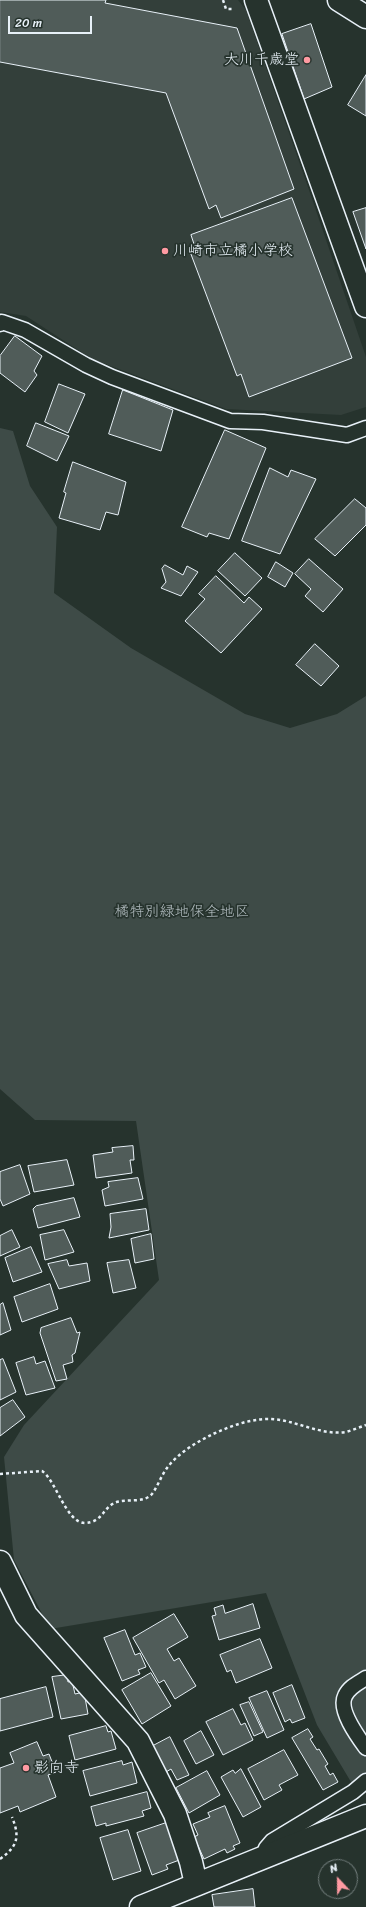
<!DOCTYPE html>
<meta charset="utf-8">
<style>
body{margin:0}
#map{position:relative;width:366px;height:1907px;overflow:hidden;background:#26332d;font-family:Sriracha,sans-serif}
canvas{display:block}
.north{position:absolute;left:318px;top:1859px;width:40px;height:40px;box-sizing:border-box;background:#26332d;border:1px solid #747f7e;border-radius:50%;rotate:338deg;font-size:11px;font-weight:700;line-height:16px;text-align:center;color:#e8f1f8}
.north::after{content:'';display:block;margin:auto;width:14px;height:18px;background:#ff9aa2;clip-path:polygon(50% 0,100% 100%,50% 72%,0 100%)}
.scale{position:absolute;left:8px;top:16px;width:84px;height:18px;box-sizing:border-box;border:2px solid #e8f1f8;border-top:0;padding-left:5px;font-size:12px;line-height:14px;white-space:nowrap;color:#e8f1f8;-webkit-text-stroke:3px #26332d;paint-order:stroke}
</style>
<div id="map">
<canvas width="366" height="1907"></canvas>
<div class="north">N</div>
<div class="scale">20 m</div>
</div>
<script>
const context = document.querySelector('canvas').getContext('2d');
context.lineJoin = 'round';
function fillPath(path, color) { context.fillStyle = color; context.fill(path, 'evenodd'); }
function strokePath(path, color, width, dash) { context.strokeStyle = color; context.lineWidth = width; context.lineCap = dash ? 'butt' : 'round'; context.setLineDash(dash || []); context.stroke(path); }
function write(font, color, halo, rows, align = 'center') {
  context.font = font + ' Sriracha,"Klee One",sans-serif'; context.lineWidth = 3.5; context.setLineDash([]); context.textBaseline = 'middle'; context.strokeStyle = halo; context.fillStyle = color; for (const [text, x, y, turn = 0] of rows) {
    context.save(); context.translate(x, y); context.rotate((+turn || 0) * Math.PI / 180); context.textAlign = isNaN(turn) ? turn : align; if (halo) context.strokeText(text, 0, 0); context.fillText(text, 0, 0); context.restore();
  }
}
const built = new Path2D(`
 M0,0H238L246,10L309,190L366,357V407L341,415L226,409L92,359L26,316L0,312Z`);
const green = new Path2D(`
 M0,428L13,431L30,486L57,527L54,593L131,648L245,714L290,728L337,714L366,696V1789L357,1792L317,1725L266,1593L50,1629L14,1560L4,1457L24,1425L159,1280L136,1121L35,1120L0,1089Z`);
const building = new Path2D(`
 M0,0H106L105,3L237,28L294,189L221,218L216,205L209,209L166,93L0,62Z
 M311,24L332,87L304,99L282,34Z
 M366,75V116L348,105Z
 M292,198L352,358L249,397L241,374L237,376L189,249L195,247L191,235Z
 M366,208V249L353,212Z
 M15,336L42,356L34,371L37,375L25,392L0,373V356Z
 M59,384L85,394L68,433L45,422Z
 M123,390L173,410L161,451L109,434Z
 M36,423L69,436L57,461L27,446Z
 M225,430L266,448L229,539L209,533L207,537L182,527Z
 M73,462L126,482L118,515L106,512L100,530L59,518L66,493L64,492Z
 M270,468L288,477L291,470L316,479L280,554L242,541Z
 M355,499L366,508V525L335,556L315,539Z
 M235,553L262,578L245,596L218,571Z
 M309,559L343,589L323,612L305,596L311,589L295,574Z
 M276,562L293,573L285,587L268,577Z
 M165,565L183,575L187,566L198,572L181,596L161,588L166,582L162,569Z
 M216,576L244,603L249,597L262,609L221,653L185,621L205,599L199,594Z
 M315,644L339,666L321,686L296,665Z
 M133,1146L134,1160H130L132,1173L96,1178L93,1155L113,1152L112,1148Z
 M67,1160L74,1185L34,1192L28,1166Z
 M20,1165L30,1194L3,1206L0,1199V1172Z
 M138,1178L143,1199L105,1206L102,1190L109,1187L108,1182Z
 M74,1198L80,1217L38,1228L33,1209L36,1206Z
 M146,1209L149,1230L109,1238L111,1227L110,1214Z
 M12,1230L20,1247L0,1256V1236Z
 M64,1230L74,1252L45,1260L40,1235Z
 M151,1234L154,1259L135,1263L131,1239Z
 M31,1247L42,1272L13,1282L5,1258Z
 M67,1260L69,1266L87,1263L90,1281L59,1289L48,1264Z
 M129,1260L136,1288L113,1293L107,1263Z
 M50,1284L58,1309L22,1322L14,1297Z
 M3,1303L11,1330L0,1335V1305Z
 M71,1318L77,1333L80,1332L75,1353L72,1355L73,1362L63,1365L67,1379L56,1381L40,1333L41,1328Z
 M34,1357L36,1364L45,1361L55,1388L26,1395L16,1363Z
 M3,1359L16,1392L0,1400V1360Z
 M13,1400L25,1417L0,1436V1408Z
 M253,1604L260,1628L219,1640L212,1616L216,1615L214,1608L223,1605L225,1613Z
 M174,1614L188,1637L167,1649L174,1661L179,1658L196,1686L175,1699L164,1680L159,1683L133,1638Z
 M125,1630L135,1655L140,1653L146,1667L138,1670L140,1674L122,1681L104,1638Z
 M260,1639L272,1668L236,1683L231,1670L227,1672L220,1655Z
 M151,1673L171,1706L142,1724L122,1690Z
 M67,1675L68,1682L72,1681L75,1694L84,1692L88,1714L61,1719L52,1677Z
 M292,1685L305,1718L292,1723L290,1719L285,1722L273,1693Z
 M46,1687L53,1717L0,1731V1699Z
 M267,1691L284,1730L267,1738L249,1698Z
 M249,1702L263,1732L254,1736L240,1705Z
 M233,1709L241,1725L245,1723L253,1740L223,1755L206,1722Z
 M106,1726L108,1732L111,1731L116,1749L75,1760L69,1736Z
 M308,1729L313,1737L310,1739L317,1750L319,1749L328,1764L325,1766L330,1775L333,1773L338,1782L323,1790L292,1738Z
 M201,1731L214,1755L196,1764L184,1741Z
 M170,1737L189,1775L177,1780L171,1769L166,1772L153,1746Z
 M37,1742L43,1756L49,1754L56,1772L48,1775L56,1797L20,1812L18,1806L0,1813V1768L14,1763L10,1753Z
 M284,1750L298,1775L279,1785L282,1790L264,1800L248,1769Z
 M122,1761L123,1765L132,1762L137,1783L90,1796L83,1771Z
 M241,1769L261,1807L243,1817L221,1777L233,1770L235,1773Z
 M207,1771L220,1795L189,1813L176,1788Z
 M147,1792L151,1808L142,1811L144,1816L106,1826V1823L96,1826L91,1807Z
 M225,1806L240,1843L233,1846L235,1849L227,1853L225,1849L204,1859L194,1837L198,1835L193,1824L210,1817L208,1813Z
 M169,1822L182,1859L166,1865L168,1869L152,1875L137,1833Z
 M128,1830L141,1871L113,1880L100,1838Z
 M253,1889L255,1907H214L212,1895Z`);
const path = new Path2D(`
 M223,0L226,9H232
 M0,1474L42,1471C56,1480 66,1523 85,1523C102,1522 102,1510 114,1503C125,1498 143,1504 152,1494C158,1486 161,1476 167,1468C178,1453 197,1442 213,1434C231,1426 249,1419 269,1419C294,1419 320,1436 346,1432C353,1430 360,1427 366,1425
 M0,1859C18,1846 20,1837 12,1817`);
const lane = new Path2D(`
 M0,324L2,322L25,330L86,365L112,377L230,421L263,422L347,435L366,428
 M366,1678C358,1683 349,1687 345,1696C338,1710 358,1737 366,1748
 M263,1858L266,1848L272,1841L353,1792L366,1781`);
const street = new Path2D(`
 M256,0L366,306
 M0,1562L26,1615L138,1741L175,1814L191,1862L196,1884
 M141,1907L366,1816`);
const primary = new Path2D(`
 M339,0L366,17`);
const markers = [
 [307,60,4,"#ff9aa2"],
 [165,251,4,"#ff9aa2"],
 [26,1768,4,"#ff9aa2"]
];
const poiNames = [
 ["大川千歳堂",299,60,"right"],
 ["川崎市立橘小学校",173,251],
 ["影向寺",34,1768]
];
const parkNames = [
 ["橘特別緑地保全地区",182,912]
];
fillPath(built, '#333f3a');
fillPath(green, '#3e4b47');
fillPath(building, '#505c59');
strokePath(building, '#e8f1f8', 1);
strokePath(lane, '#e8f1f8', 17);
strokePath(street, '#e8f1f8', 25);
strokePath(primary, '#e8f1f8', 25);
strokePath(path, '#e8f1f8', 2.5, [3, 3]);
strokePath(lane, '#26332d', 14);
strokePath(street, '#26332d', 22);
strokePath(primary, '#26332d', 22);
for (const [x, y, r, color] of markers) { const dot = new Path2D(); dot.arc(x, y, r, 0, 2 * Math.PI); context.fillStyle = color; context.fill(dot); strokePath(dot, '#26332d', 1.5); }
write('15px', '#e8f1f8', '#26332d', poiNames, 'left');
write('15px', '#b5bfc3', '#26332d', parkNames);
</script>
